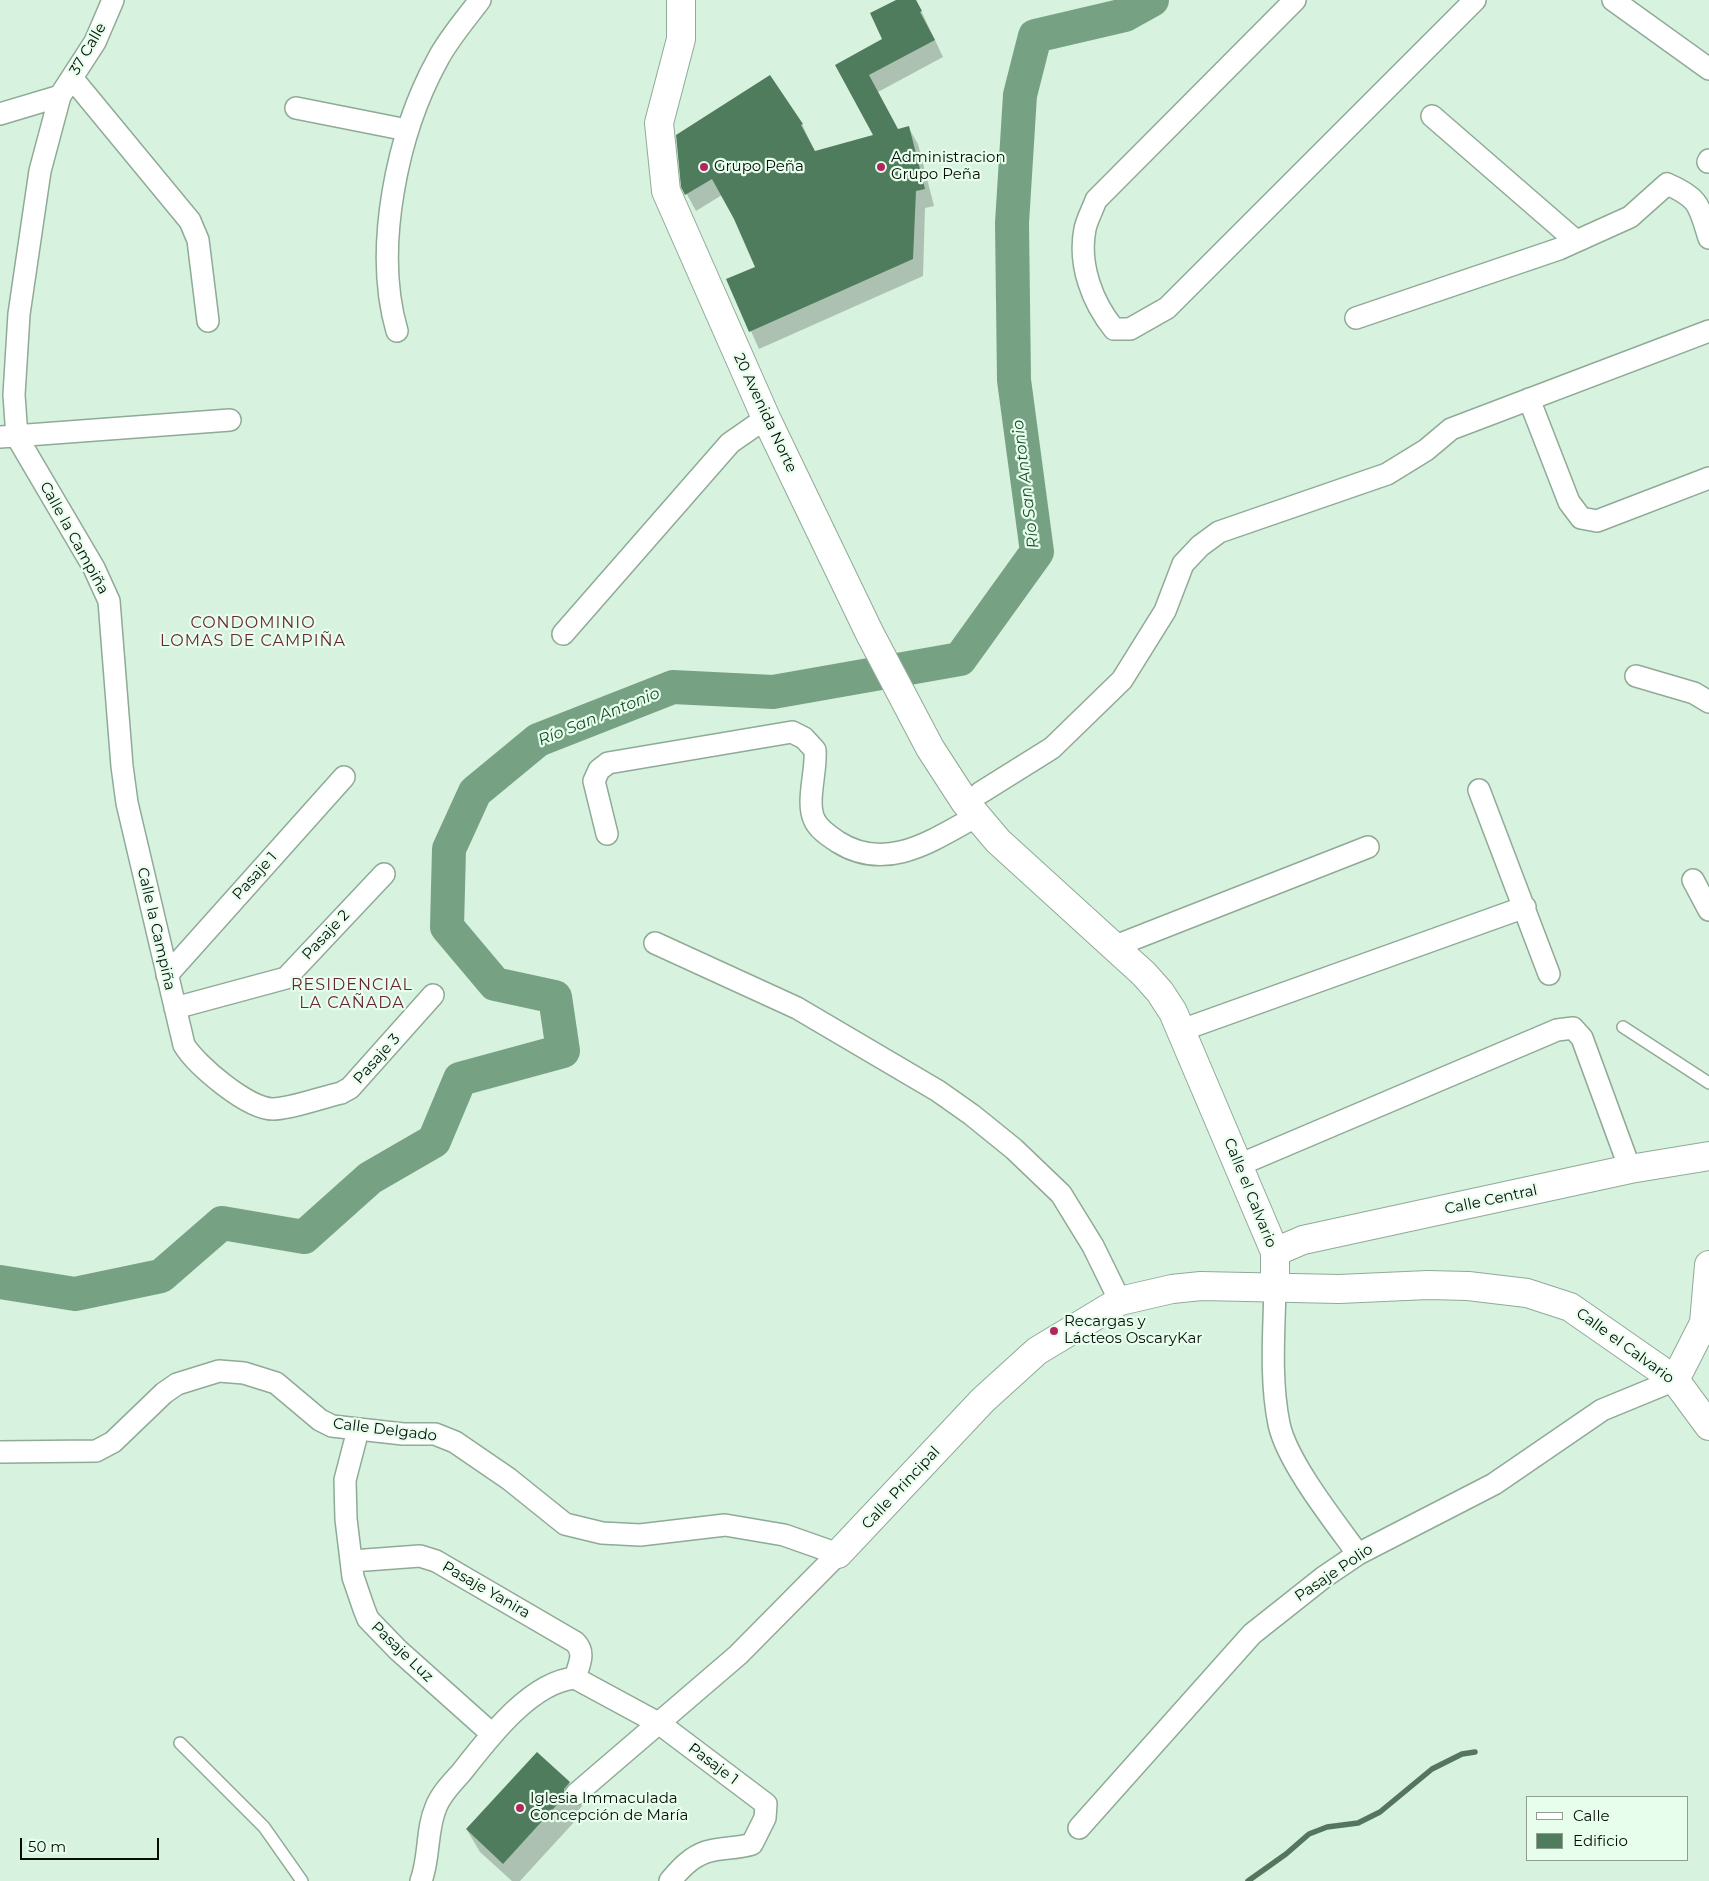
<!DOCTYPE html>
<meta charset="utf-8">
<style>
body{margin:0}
#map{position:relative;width:1709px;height:1881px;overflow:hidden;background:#d7f2de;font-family:Montserrat,sans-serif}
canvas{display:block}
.legend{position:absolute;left:1526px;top:1796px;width:162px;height:65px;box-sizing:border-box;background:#e8feed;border:1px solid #8e9e91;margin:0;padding:6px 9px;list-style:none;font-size:15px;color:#060e08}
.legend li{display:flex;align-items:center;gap:10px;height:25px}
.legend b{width:25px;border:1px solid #8e9e91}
.scale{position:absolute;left:20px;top:1838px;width:139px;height:22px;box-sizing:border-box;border:2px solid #060e08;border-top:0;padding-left:6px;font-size:15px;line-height:18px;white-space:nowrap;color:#060e08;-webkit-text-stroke:4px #e8feed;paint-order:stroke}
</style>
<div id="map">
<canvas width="1709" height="1881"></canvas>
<ul class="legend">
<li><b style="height:6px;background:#fff"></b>Calle</li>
<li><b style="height:14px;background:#507c5e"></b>Edificio</li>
</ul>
<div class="scale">50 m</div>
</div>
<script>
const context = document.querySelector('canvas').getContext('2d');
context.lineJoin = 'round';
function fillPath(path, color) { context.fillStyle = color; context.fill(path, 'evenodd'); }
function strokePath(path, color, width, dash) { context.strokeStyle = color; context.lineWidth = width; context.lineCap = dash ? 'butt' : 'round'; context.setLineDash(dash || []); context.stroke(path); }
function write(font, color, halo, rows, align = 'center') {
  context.font = font + ' Montserrat,sans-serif'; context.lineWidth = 4.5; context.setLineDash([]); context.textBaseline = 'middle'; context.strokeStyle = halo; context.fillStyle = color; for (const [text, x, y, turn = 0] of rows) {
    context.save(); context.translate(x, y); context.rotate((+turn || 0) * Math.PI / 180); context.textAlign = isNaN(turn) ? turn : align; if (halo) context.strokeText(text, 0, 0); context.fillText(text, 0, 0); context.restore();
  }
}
const shadow = new Path2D(`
 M899,0H916L943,57L878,92L898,130L908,127L918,144L934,206L925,208L923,276L759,349L728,280L756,267L735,219L722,195L696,211L683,187L802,124L815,152L875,136L837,65L884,39Z
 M537,1754L569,1783L582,1806L577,1812L576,1820L520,1881H512L480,1852L467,1830Z`);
const stream = new Path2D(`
 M1248,1881L1286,1854L1309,1834L1327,1827L1358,1823L1380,1812L1432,1769L1462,1754L1475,1752`);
const river = new Path2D(`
 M0,1282L75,1294L161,1276L222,1223L304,1237L370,1178L434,1141L460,1079L563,1051L555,997L495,984L447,927L449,849L475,792L538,740L673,687L773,692L960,659L1037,552L1014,380L1012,223L1020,95L1035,36L1125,15L1152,0`);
const building = new Path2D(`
 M896,0H916L922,11L920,12L935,40L869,75L898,129L909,126L925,189L916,191L913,259L749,332L726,279L755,267L734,219L712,179L685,195L681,187L676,135L770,75L803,124L801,125L815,151L873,135L835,65L882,39L870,13Z
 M537,1752L570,1782L564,1789V1797L503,1864L466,1829Z`);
const service = new Path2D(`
 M1623,1027L1709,1083
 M180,1743L264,1827L302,1881`);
const minor = new Path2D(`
 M113,0L95,42L60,96L40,171L19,314L14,395L17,437L94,568L109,601L122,766L127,803L184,1045C197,1066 248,1109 273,1109C290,1109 323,1097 341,1093L350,1088L433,995
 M1295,0L1096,200C1093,209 1087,219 1085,229C1078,264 1092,302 1114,329H1130L1167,308L1475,0
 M1613,0L1709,69
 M72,78L190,221L198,240L208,321
 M296,108L407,130
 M0,114L60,96
 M1432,116L1576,241
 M1708,162L1709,160
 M1356,318L1559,249L1630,217L1667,184C1700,198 1699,206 1709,238
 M397,331C373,249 397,133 438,59C449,38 466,19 480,0
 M1529,399L1569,502L1581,518L1597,521L1709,478
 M0,437L230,420
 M563,634L730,443L766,418
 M1636,676L1694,693L1709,702
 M1479,790L1549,974
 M980,793L1052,748L1122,680L1165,611L1183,564L1200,546L1219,532L1387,474L1426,450L1451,429L1709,331
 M607,834L594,781L599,770L608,763L792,732L804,738L815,750C817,770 806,801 814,819C818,829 829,836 838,842C887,873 933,840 977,816
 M1693,880L1709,910
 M655,943L797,1008L938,1091L972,1115L1014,1149L1061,1194L1093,1246L1120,1301
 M1113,947L1368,847
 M167,975L344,777
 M175,1008L286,978L384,874
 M1182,1030L1525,907
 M1239,1165L1557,1030L1573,1028L1582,1038L1630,1169
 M1275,1288C1274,1332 1270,1380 1279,1424C1287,1462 1334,1521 1358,1554
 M358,1430L345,1480L346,1519L353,1577L364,1609L368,1619L398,1650L492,1734
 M0,1452L96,1451L113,1442L164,1393L177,1384L219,1371L244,1373L276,1383L320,1420L332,1426L403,1434H435L455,1442L509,1479L565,1524L602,1533L640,1535L725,1525L784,1535L838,1554L738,1655L576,1794
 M352,1561L420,1556L436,1561L575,1642C586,1653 579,1664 575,1678
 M1079,1828L1252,1634L1324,1577L1358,1554L1494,1484L1602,1410L1675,1380
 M421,1881C430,1857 426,1830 436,1807C441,1794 452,1783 461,1773C487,1740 530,1682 575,1678L660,1724L766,1804L765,1818L752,1844C737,1849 721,1847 706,1852C691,1857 680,1869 670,1881`);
const tertiary = new Path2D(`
 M681,0V39L659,123L666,191L766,418L870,634L930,748L965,802L998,841L1144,974L1160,992L1173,1012L1275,1252V1288
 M1275,1252L1303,1240L1630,1169L1709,1156
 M1675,1380L1704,1323L1709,1265
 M838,1554L983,1400L1037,1351L1120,1301L1172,1289L1201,1286L1339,1289L1428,1285L1468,1286L1527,1293L1570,1307L1675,1380L1709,1426`);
const markers = [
 [704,167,5,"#b3265c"],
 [881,167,5,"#b3265c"],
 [1054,1331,5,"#b3265c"],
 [520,1808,5,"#b3265c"]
];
const streetNames = [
 ["37 Calle",88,49,-60],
 ["20 Avenida Norte",765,413,65],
 ["Calle la Campiña",74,538,61],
 ["Pasaje 1",255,876,-48],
 ["Calle la Campiña",156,929,77],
 ["Pasaje 2",326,935,-47],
 ["Pasaje 3",377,1059,-48],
 ["Calle el Calvario",1250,1193,68],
 ["Calle Central",1491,1200,-12],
 ["Calle el Calvario",1625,1346,36],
 ["Calle Delgado",385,1430,7],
 ["Calle Principal",901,1488,-47],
 ["Pasaje Polio",1334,1573,-34],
 ["Pasaje Yanira",486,1590,30],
 ["Pasaje Luz",402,1652,44],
 ["Pasaje 1",713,1764,37]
];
const poiNames = [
 ["Administracion",891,158],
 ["Grupo Peña",891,175],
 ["Grupo Peña",714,167],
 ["Recargas y",1064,1322],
 ["Lácteos OscaryKar",1064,1339],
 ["Iglesia Immaculada",530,1799],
 ["Concepción de María",530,1816]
];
const waterNames = [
 ["Río San Antonio",1026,484,-97],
 ["Río San Antonio",599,717,-22]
];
const neighbourhoodNames = [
 ["CONDOMINIO",253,623],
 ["LOMAS DE CAMPIÑA",253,641],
 ["RESIDENCIAL",352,985],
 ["LA CAÑADA",352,1003]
];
fillPath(shadow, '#0003');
strokePath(stream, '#54765e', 5.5);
strokePath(river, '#76a283', 34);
fillPath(building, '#507c5e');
strokePath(service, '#8faa96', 14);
strokePath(minor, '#8faa96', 24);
strokePath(tertiary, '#8faa96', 30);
strokePath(service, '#fff', 11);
strokePath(minor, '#fff', 21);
strokePath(tertiary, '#fff', 28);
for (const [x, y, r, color] of markers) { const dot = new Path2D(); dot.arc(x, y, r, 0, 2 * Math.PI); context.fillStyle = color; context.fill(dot); strokePath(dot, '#e8feed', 2); }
write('15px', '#060e08', '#e8feed', streetNames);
write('15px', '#060e08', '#e8feed', poiNames, 'left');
write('italic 16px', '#174b2b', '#e8feed', waterNames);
context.letterSpacing = '1px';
write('16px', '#69253a', '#e8feed', neighbourhoodNames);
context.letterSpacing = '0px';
</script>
